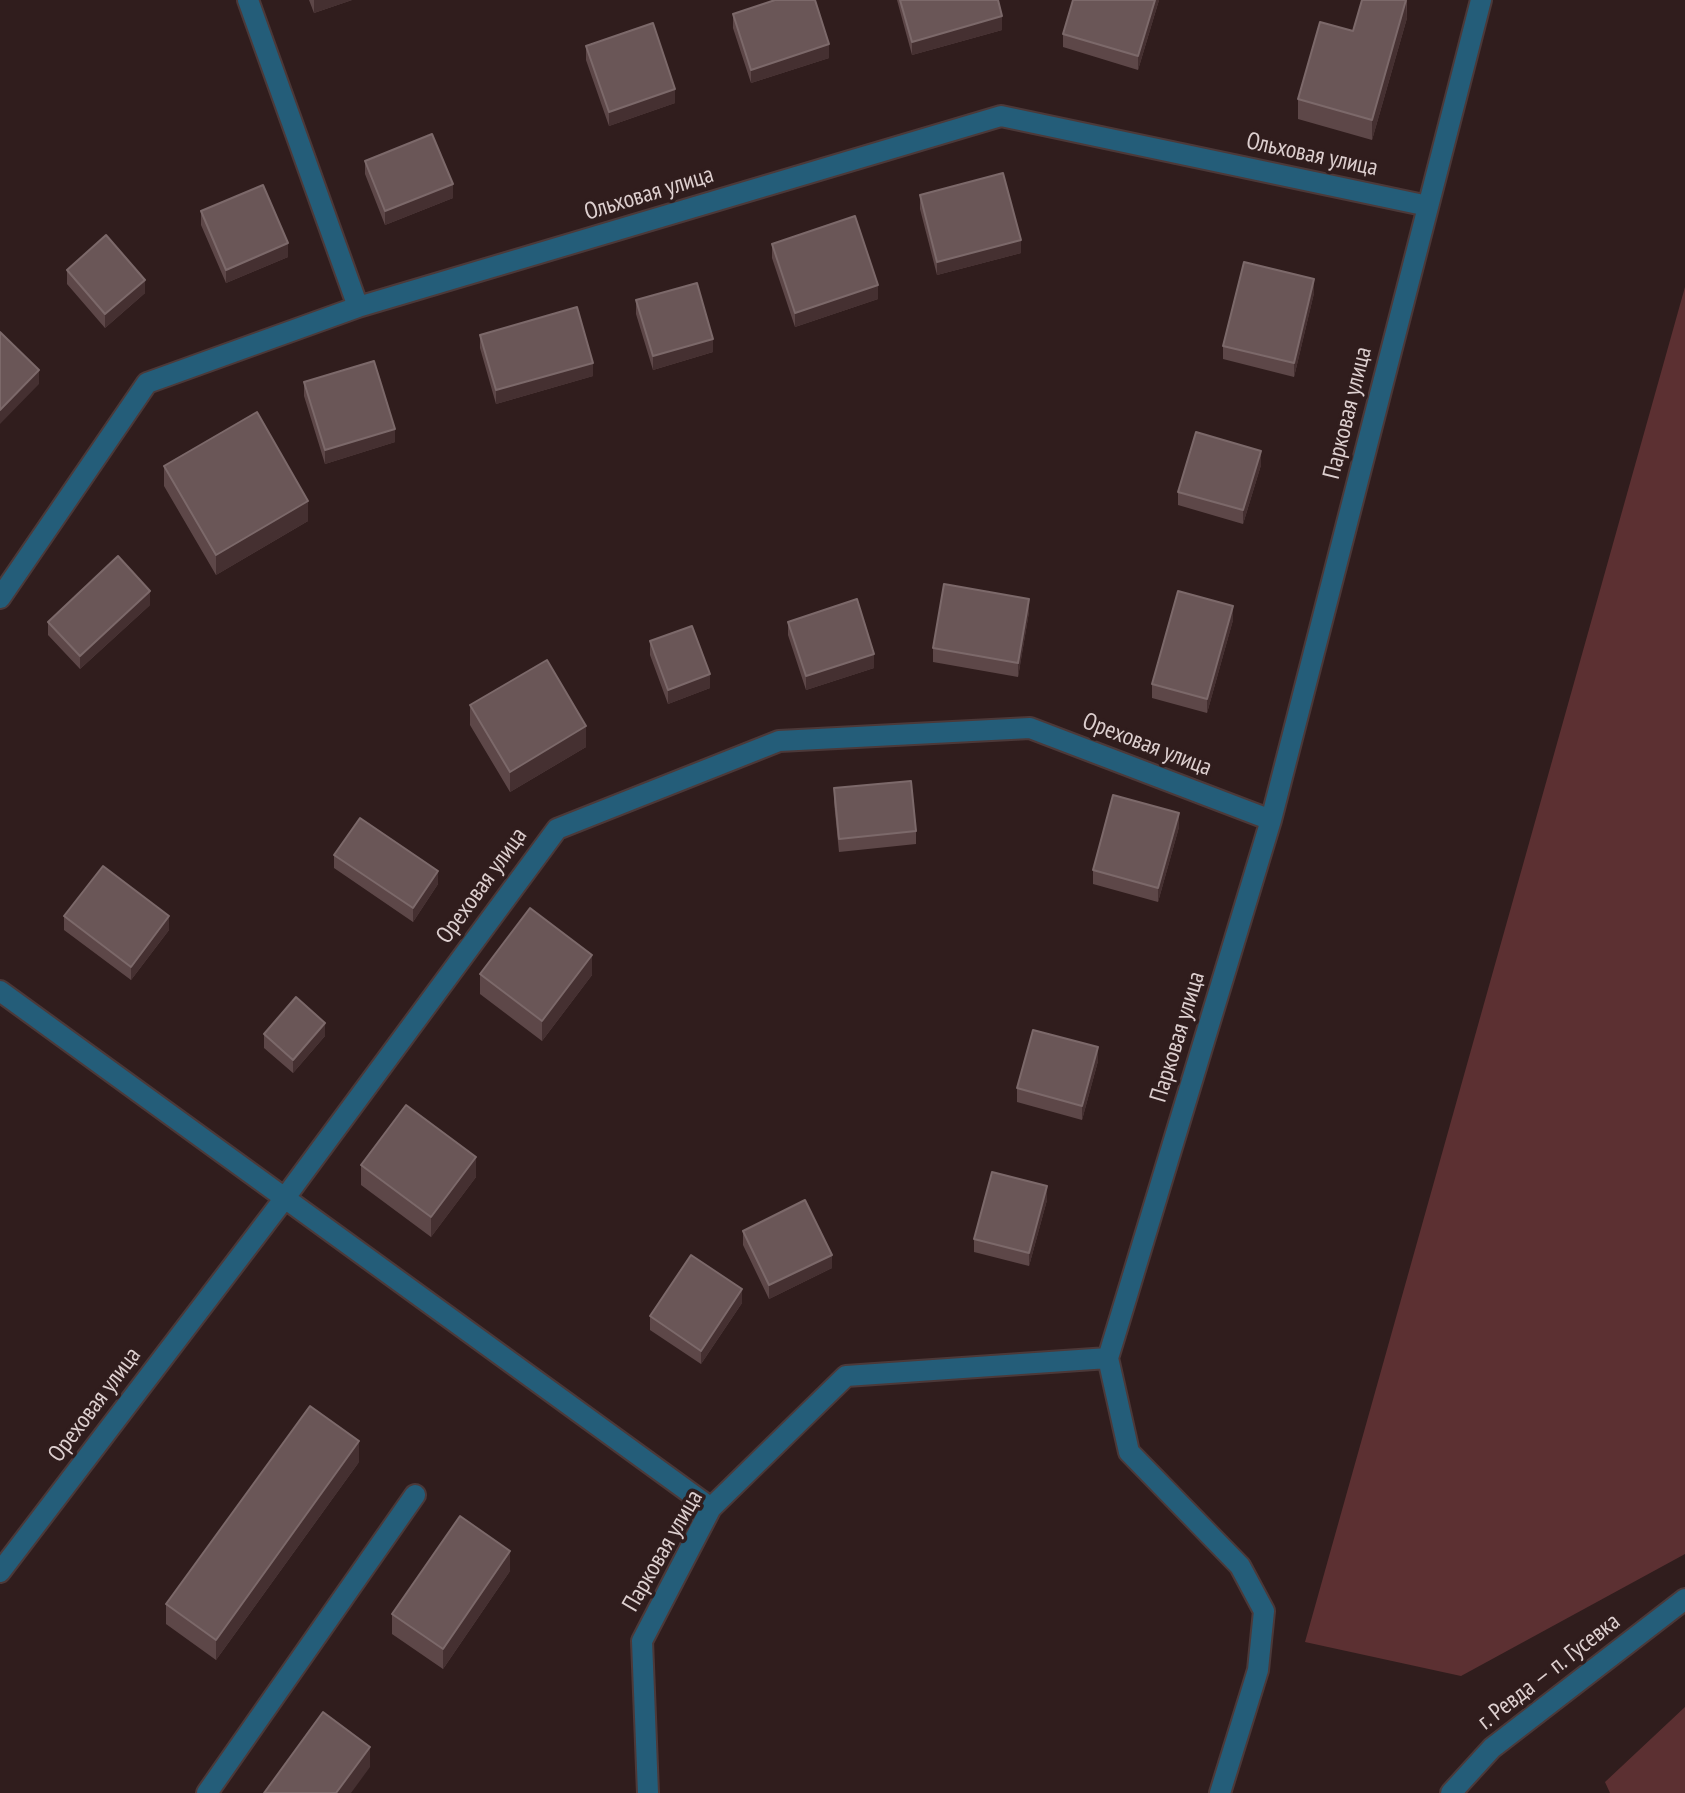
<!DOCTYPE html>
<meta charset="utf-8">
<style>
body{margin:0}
canvas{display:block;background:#301d1d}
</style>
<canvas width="1685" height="1793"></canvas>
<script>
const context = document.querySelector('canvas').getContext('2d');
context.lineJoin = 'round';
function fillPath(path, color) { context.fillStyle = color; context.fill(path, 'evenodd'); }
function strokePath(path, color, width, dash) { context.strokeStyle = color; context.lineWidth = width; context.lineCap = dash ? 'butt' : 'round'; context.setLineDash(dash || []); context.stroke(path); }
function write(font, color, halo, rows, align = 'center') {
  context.font = font + ' "PT Sans Narrow",sans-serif'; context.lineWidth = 7; context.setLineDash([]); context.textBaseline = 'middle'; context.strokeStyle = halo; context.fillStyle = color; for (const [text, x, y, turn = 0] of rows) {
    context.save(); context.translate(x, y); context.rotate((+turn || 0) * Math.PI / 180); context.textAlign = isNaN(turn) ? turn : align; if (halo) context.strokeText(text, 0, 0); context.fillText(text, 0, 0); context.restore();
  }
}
const green = new Path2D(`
 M1685,287V1554L1461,1676L1305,1642Z
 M1685,1707V1793H1610L1605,1782Z`);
const minor = new Path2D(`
 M248,0L358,307
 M0,598L147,383L358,307L1001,116L1428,206
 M0,991L711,1508
 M0,1572L284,1199L557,829L779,741L1030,728L1271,820
 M207,1793L415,1495
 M648,1793L642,1641L711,1508L846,1376L1108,1358
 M1220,1793L1258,1670L1264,1611L1240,1566L1129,1452L1108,1358L1271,820L1481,0
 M1451,1793L1492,1748L1685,1599`);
const wall = new Path2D(`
 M309,0H352L314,13Z
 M897,0H998L1002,30L912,55Z
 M1159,0L1138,70L1063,47V34Z
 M1407,0V18L1372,140L1298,119V99L1353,31Z
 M733,14L829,58L751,83L733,28Z
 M586,46L675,103L609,126L586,60Z
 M365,161L453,198L385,225L365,174Z
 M920,195L1021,253L937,275L920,209Z
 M201,211L288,257L226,283L201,225Z
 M772,244L878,299L795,327L772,258Z
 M67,270L145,293L105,328L67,284Z
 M1314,293L1294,377L1223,359V346Z
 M636,300L713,352L653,370L636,314Z
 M480,335L593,376L496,404L480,348Z
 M304,382L395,442L325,464L304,396Z
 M1261,465L1243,524L1178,505V492Z
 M164,466L308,521L216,575L164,486Z
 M150,605L80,669L48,635V622Z
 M1029,612L1018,677L933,662V648Z
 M1233,620L1207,713L1152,698V684Z
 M788,622L874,668L806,690L788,635Z
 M650,641L710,688L668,704L650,655Z
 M470,705L586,747L510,792L470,725Z
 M834,788L916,831V844L839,852L834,802Z
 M1179,827L1158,902L1093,884V870Z
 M334,855L438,884L413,922L334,868Z
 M64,916L169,930L131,980L64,930Z
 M480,974L592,975L542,1041L480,994Z
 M264,1034L325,1036L293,1073L264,1048Z
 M1098,1061L1082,1120L1017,1102V1088Z
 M361,1165L476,1177L431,1237L361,1185Z
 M1047,1200L1029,1266L974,1252V1239Z
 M743,1231L832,1268L769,1299L743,1245Z
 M742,1303L701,1364L650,1330V1316Z
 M359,1462L216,1660L166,1624V1604Z
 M510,1571L443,1669L392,1634V1614Z`);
const shadedWall = new Path2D(`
 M314,0H352L314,13Z
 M1155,0H1159L1138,70V56Z
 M1406,0L1407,18L1372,140V120Z
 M1002,16V30L912,55V42Z
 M829,44V58L751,83V70Z
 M675,89V103L609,126V112Z
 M453,184V198L385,225V211Z
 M1021,240V253L937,275V262Z
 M288,243V257L226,283V270Z
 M1314,279V293L1294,377V363Z
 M145,280V293L105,328V314Z
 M878,285V299L795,327V313Z
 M713,339V352L653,370V356Z
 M593,363V376L496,404V390Z
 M39,370V384L0,424V410Z
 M395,429V442L325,464V450Z
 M1261,451V465L1243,524V510Z
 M308,501V521L216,575V555Z
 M150,591V605L80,669V656Z
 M1029,599V612L1018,677V663Z
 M1233,606V620L1207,713V699Z
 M874,654V668L806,690V676Z
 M710,674V688L668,704V690Z
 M586,726V747L510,792V772Z
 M1179,813V827L1158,902V888Z
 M438,871V884L413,922V908Z
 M169,916V930L131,980V967Z
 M592,955V975L542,1041V1021Z
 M325,1023V1036L293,1073V1060Z
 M1098,1047V1061L1082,1120V1106Z
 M476,1157V1177L431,1237V1217Z
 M1047,1186V1200L1029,1266V1253Z
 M832,1255V1268L769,1299V1285Z
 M742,1289V1303L701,1364V1351Z
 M359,1441V1462L216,1660V1640Z
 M510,1551V1571L443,1669V1649Z
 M370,1747V1767L351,1793H336Z`);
const building = new Path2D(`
 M775,0H815L829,44L751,70L733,14Z
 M900,0H998L1002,16L912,42Z
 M1073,0H1155L1138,56L1063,34Z
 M1362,0H1406L1372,120L1298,99L1320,22L1353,31Z
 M653,23L675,89L609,112L586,46Z
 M432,134L453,184L385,211L365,161Z
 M1003,173L1021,240L937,262L920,195Z
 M263,185L288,243L226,270L201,211Z
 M855,216L878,285L795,313L772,244Z
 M106,235L145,280L105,314L67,270Z
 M1244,262L1314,279L1294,363L1223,346Z
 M697,283L713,339L653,356L636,300Z
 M577,307L593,363L496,390L480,335Z
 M0,332L39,370L0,410Z
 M374,361L395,429L325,450L304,382Z
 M257,412L308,501L216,555L164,466Z
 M1196,432L1261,451L1243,510L1178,492Z
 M118,556L150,591L80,656L48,622Z
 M944,584L1029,599L1018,663L933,648Z
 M1178,591L1233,606L1207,699L1152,684Z
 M857,599L874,654L806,676L788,622Z
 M692,626L710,674L668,690L650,641Z
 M547,660L586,726L510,772L470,705Z
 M911,781L916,831L839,839L834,788Z
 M1113,795L1179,813L1158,888L1093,870Z
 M360,818L438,871L413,908L334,855Z
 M103,866L169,916L131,967L64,916Z
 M530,908L592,955L542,1021L480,974Z
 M296,997L325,1023L293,1060L264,1034Z
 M1033,1030L1098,1047L1082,1106L1017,1088Z
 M406,1105L476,1157L431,1217L361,1165Z
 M992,1172L1047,1186L1029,1253L974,1239Z
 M805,1200L832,1255L769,1285L743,1231Z
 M691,1255L742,1289L701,1351L650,1316Z
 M310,1406L359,1441L216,1640L166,1604Z
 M460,1516L510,1551L443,1649L392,1614Z
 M323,1712L370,1747L336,1793H264Z`);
const streetNames = [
 ["Ольховая улица",1312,155,12],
 ["Ольховая улица",649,194,-17],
 ["Парковая улица",1348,413,-76],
 ["Ореховая улица",1147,745,21],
 ["Ореховая улица",482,886,-54],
 ["Парковая улица",1178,1037,-73],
 ["Ореховая улица",95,1405,-53],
 ["Парковая улица",663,1551,-60],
 ["г. Ревда — п. Гусевка",1549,1672,-38]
];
fillPath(green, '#5c3032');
strokePath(minor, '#4c3939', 24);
strokePath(minor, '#245d79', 20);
fillPath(wall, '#5d4748');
fillPath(shadedWall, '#453031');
fillPath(building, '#6a5657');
strokePath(building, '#7c696a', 2);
write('24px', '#ddcfcf', '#301d1d', streetNames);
</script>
